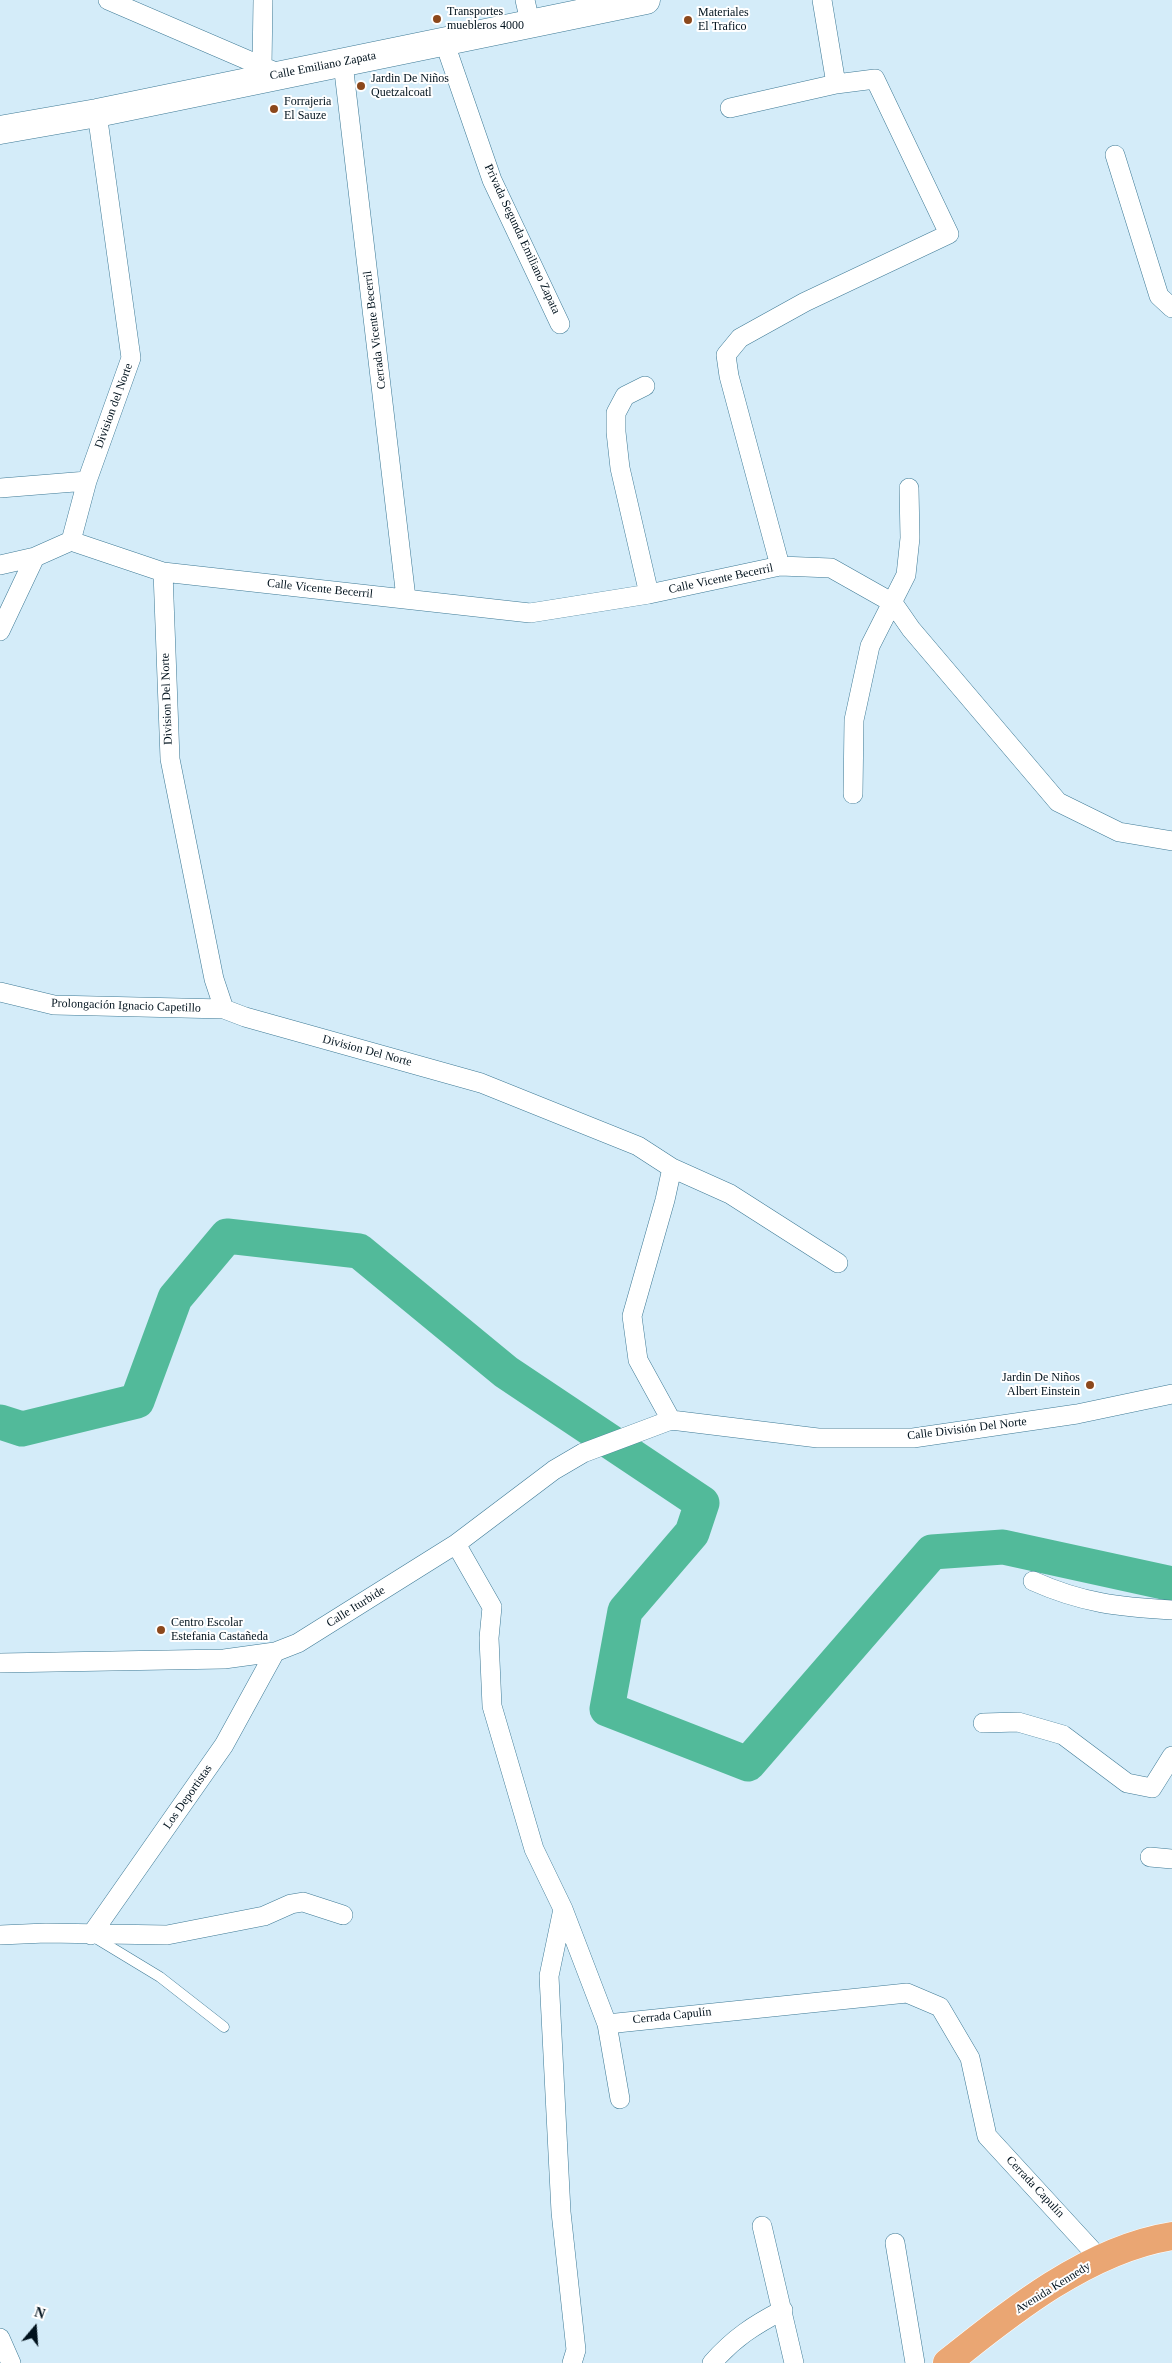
<!DOCTYPE html>
<meta charset="utf-8">
<style>
body{margin:0}
#map{position:relative;width:1172px;height:2363px;overflow:hidden;background:#d4ecf9;font-family:"Times New Roman",serif}
canvas{display:block}
.north{position:absolute;left:10px;top:2303px;width:50px;height:50px;-webkit-text-stroke:4px #fff;paint-order:stroke;rotate:18deg;font-size:14px;font-weight:700;line-height:20px;text-align:center;color:#00121d}
.north::after{content:'';display:block;margin:auto;width:18px;height:22px;background:#00121d;clip-path:polygon(50% 0,100% 100%,50% 72%,0 100%)}
</style>
<div id="map">
<canvas width="1172" height="2363"></canvas>
<div class="north">N</div>
</div>
<script>
const context = document.querySelector('canvas').getContext('2d');
context.lineJoin = 'round';
function strokePath(path, color, width, dash) { context.strokeStyle = color; context.lineWidth = width; context.lineCap = dash ? 'butt' : 'round'; context.setLineDash(dash || []); context.stroke(path); }
function write(font, color, halo, rows, align = 'center') {
  context.font = font + ' "Times New Roman",serif'; context.lineWidth = 4; context.setLineDash([]); context.textBaseline = 'middle'; context.strokeStyle = halo; context.fillStyle = color; for (const [text, x, y, turn = 0] of rows) {
    context.save(); context.translate(x, y); context.rotate((+turn || 0) * Math.PI / 180); context.textAlign = isNaN(turn) ? turn : align; if (halo) context.strokeText(text, 0, 0); context.fillText(text, 0, 0); context.restore();
  }
}
const river = new Path2D(`
 M0,1422L22,1429L137,1401L175,1298L227,1236L359,1251L506,1372L702,1503L692,1533L625,1611L607,1709L748,1764L932,1552L1003,1547L1172,1584`);
const lane = new Path2D(`
 M94,1937L160,1977L224,2027`);
const street = new Path2D(`
 M108,0L280,74
 M525,0L530,22
 M444,41L492,180L560,324
 M343,63L406,598
 M262,67L263,0
 M730,108L836,84
 M1115,155L1159,296L1172,308
 M645,386L625,396L616,413V432L620,468L649,594
 M0,488L87,481
 M71,541L163,572L530,613L649,594L780,566L831,568L893,603L911,629L1058,802L1119,832L1172,841
 M71,541L87,481L131,358L97,113
 M0,565L35,557L71,541
 M780,566L729,376L726,355L740,338L805,302L949,234L875,79L836,84L822,0
 M163,572L170,759L214,979L224,1009
 M0,631L35,557
 M853,794L854,720L870,646L906,575L910,538L909,488
 M0,992L54,1005L224,1009L245,1017L481,1083L638,1146L672,1168L730,1194L838,1263
 M671,1420L818,1438H913L1077,1414L1172,1394
 M671,1420L638,1360L632,1316L665,1200L672,1168
 M456,1544L492,1607L489,1638L492,1706L534,1849L563,1909L607,2024L620,2099
 M1033,1581C1082,1603 1119,1607 1172,1610
 M0,1663L224,1659L275,1652L298,1643L456,1544L554,1470L583,1453L671,1420
 M983,1723L1018,1722L1063,1735L1127,1783L1152,1788L1172,1756
 M1150,1857L1172,1859
 M563,1909L549,1976L561,2212L576,2350L572,2363
 M0,1935L46,1933L167,1935L264,1916L291,1904L303,1902L343,1915
 M91,1935L224,1745L275,1652
 M607,2024L907,1993L940,2007L970,2058L987,2136L1100,2259
 M762,2226L794,2363
 M895,2243L915,2363
 M0,2338L11,2363
 M712,2363C734,2338 754,2325 783,2310`);
const secondary = new Path2D(`
 M0,130L97,113L646,0`);
const primary = new Path2D(`
 M947,2363C1010,2312 1089,2249 1172,2236`);
const markers = [
 [437,19,5,"#8c481c"],
 [688,20,5,"#8c481c"],
 [361,86,5,"#8c481c"],
 [274,109,5,"#8c481c"],
 [1090,1385,5,"#8c481c"],
 [161,1630,5,"#8c481c"]
];
const poiNames = [
 ["Transportes",447,12],
 ["muebleros 4000",447,26],
 ["Materiales",698,13],
 ["El Trafico",698,27],
 ["Jardin De Niños",371,79],
 ["Quetzalcoatl",371,93],
 ["Forrajeria",284,102],
 ["El Sauze",284,116],
 ["Jardin De Niños",1080,1378,"right"],
 ["Albert Einstein",1080,1392,"right"],
 ["Centro Escolar",171,1623],
 ["Estefania Castañeda",171,1637]
];
const streetNames = [
 ["Calle Emiliano Zapata",323,66,-11],
 ["Privada Segunda Emiliano Zapata",522,239,65],
 ["Cerrada Vicente Becerril",375,330,-97],
 ["Division del Norte",114,406,-70],
 ["Calle Vicente Becerril",721,579,-12],
 ["Calle Vicente Becerril",320,589,6],
 ["Division Del Norte",167,699,-92],
 ["Prolongación Ignacio Capetillo",126,1006,2],
 ["Division Del Norte",367,1051,15],
 ["Calle División Del Norte",967,1429,-7],
 ["Calle Iturbide",356,1607,-32],
 ["Los Deportistas",188,1797,-55],
 ["Cerrada Capulín",672,2016,-6],
 ["Cerrada Capulín",1035,2187,47],
 ["Avenida Kennedy",1053,2288,-32]
];
strokePath(river, '#52ba9a', 35);
strokePath(lane, '#3d7995', 11);
strokePath(street, '#3d7995', 20);
strokePath(secondary, '#3d7995', 29);
strokePath(primary, '#fff', 29);
strokePath(lane, '#fff', 10);
strokePath(street, '#fff', 19);
strokePath(secondary, '#fff', 28);
strokePath(primary, '#eaa673', 28);
for (const [x, y, r, color] of markers) { const dot = new Path2D(); dot.arc(x, y, r, 0, 2 * Math.PI); context.fillStyle = color; context.fill(dot); strokePath(dot, '#fff', 2); }
write('12px', '#00121d', '#fff', poiNames, 'left');
write('12px', '#00121d', '#fff', streetNames);
</script>
